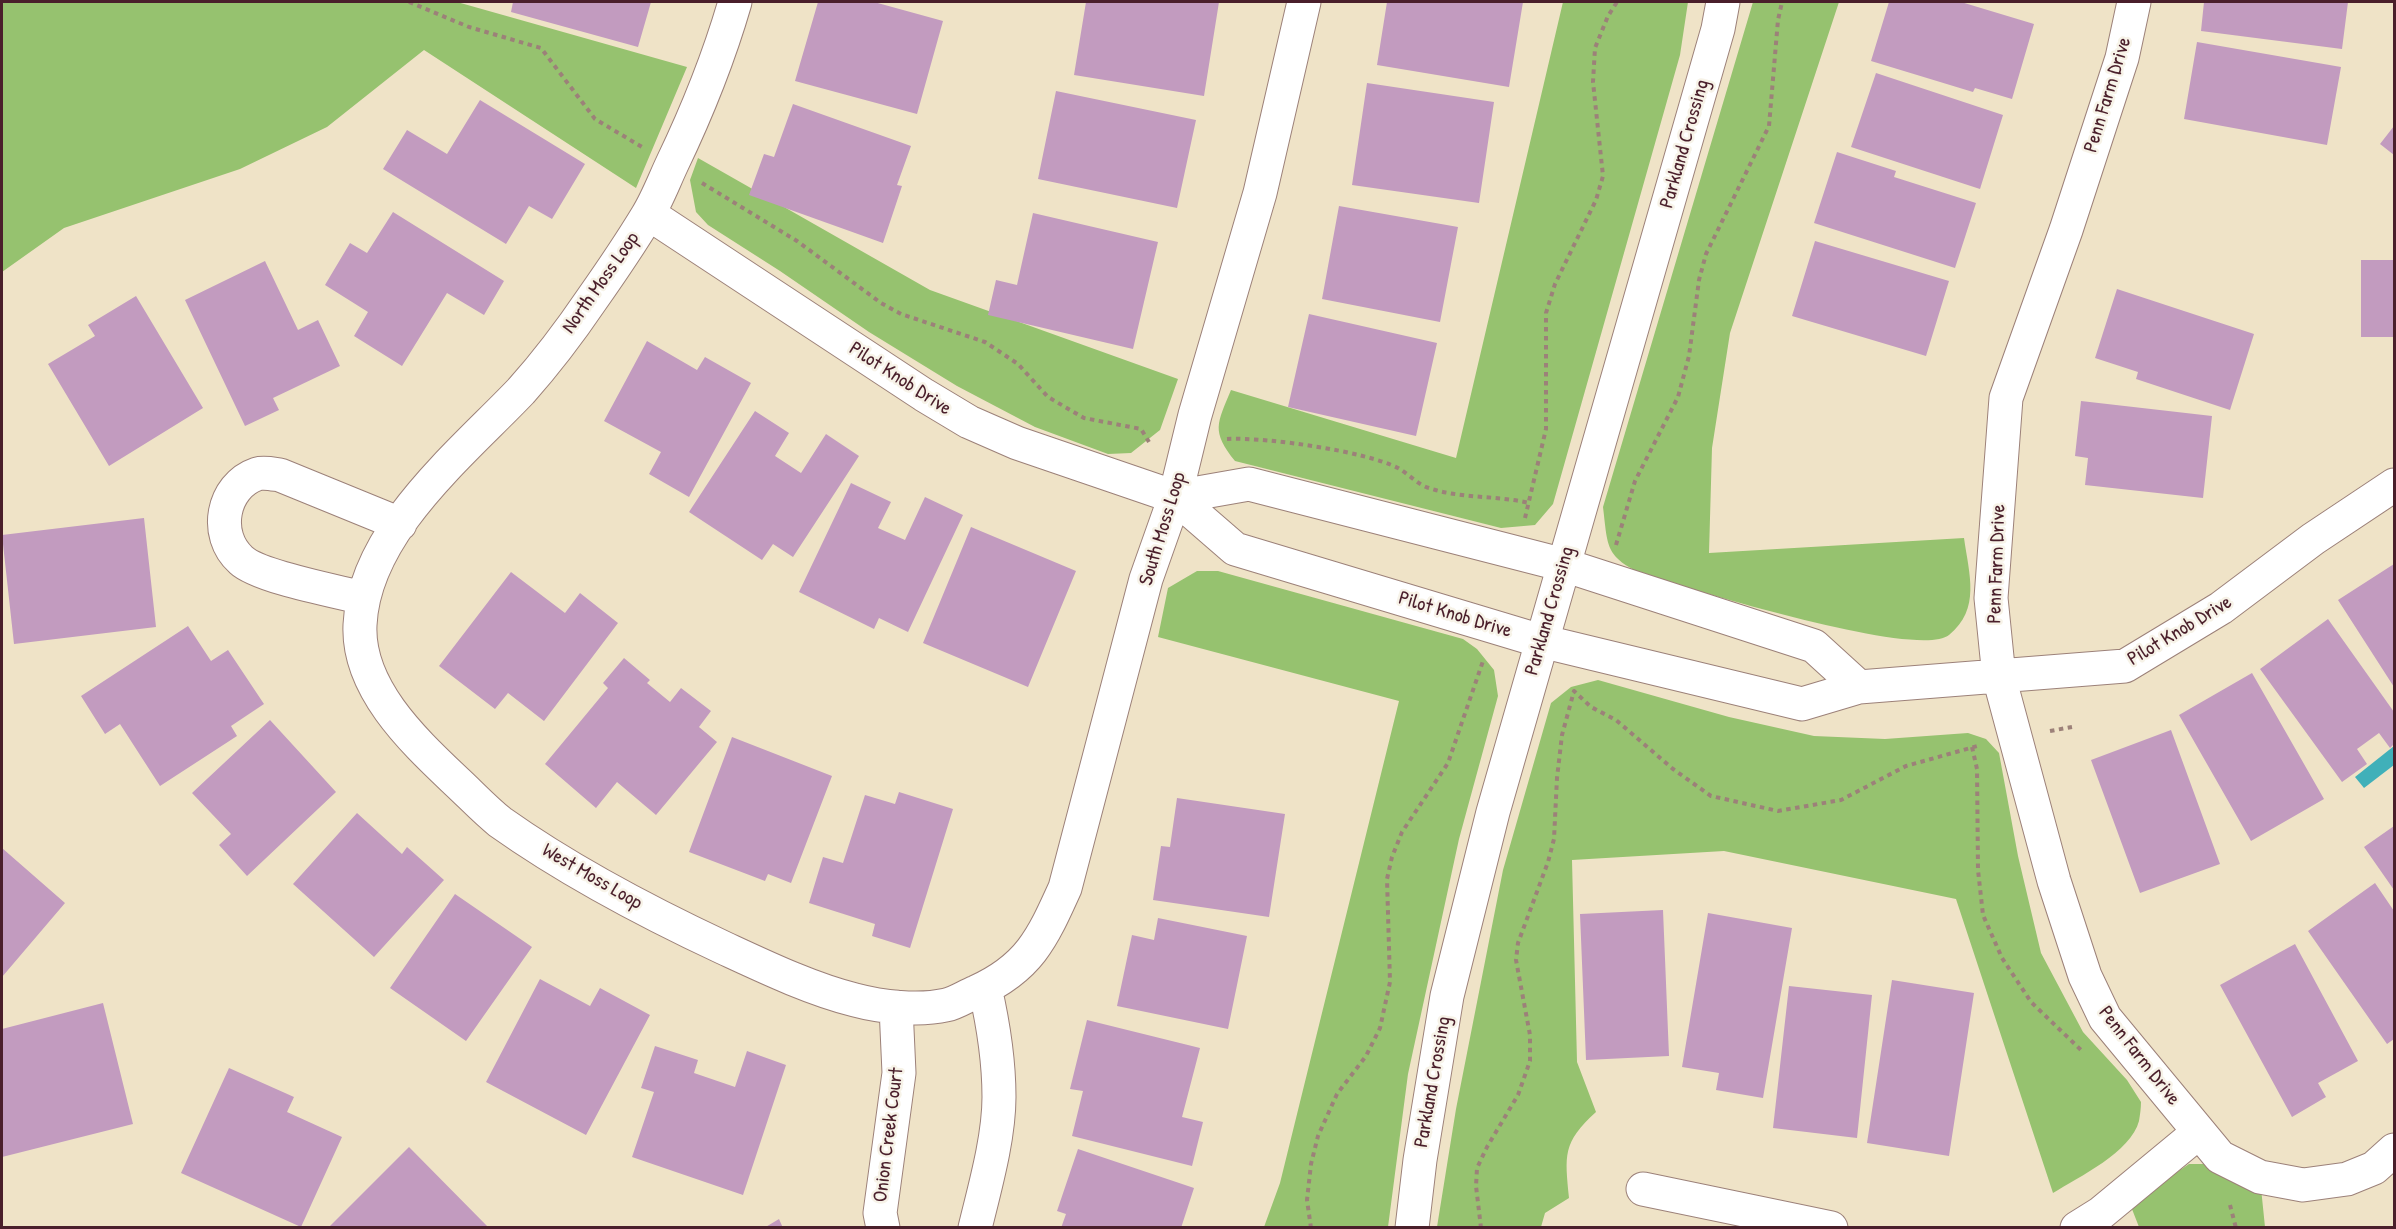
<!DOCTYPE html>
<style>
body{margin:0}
#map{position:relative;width:2396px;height:1229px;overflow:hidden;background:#efe3c7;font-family:"Patrick Hand",sans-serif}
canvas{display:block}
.frame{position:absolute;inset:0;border:3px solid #4a1f2b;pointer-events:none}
</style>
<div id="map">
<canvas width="2396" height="1229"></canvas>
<div class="frame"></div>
</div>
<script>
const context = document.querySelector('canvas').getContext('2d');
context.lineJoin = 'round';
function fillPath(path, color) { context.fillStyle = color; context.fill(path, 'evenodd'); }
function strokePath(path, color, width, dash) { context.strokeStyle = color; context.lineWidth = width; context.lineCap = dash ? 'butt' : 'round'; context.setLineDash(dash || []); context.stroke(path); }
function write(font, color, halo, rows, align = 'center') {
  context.font = font + ' "Patrick Hand",sans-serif'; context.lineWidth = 5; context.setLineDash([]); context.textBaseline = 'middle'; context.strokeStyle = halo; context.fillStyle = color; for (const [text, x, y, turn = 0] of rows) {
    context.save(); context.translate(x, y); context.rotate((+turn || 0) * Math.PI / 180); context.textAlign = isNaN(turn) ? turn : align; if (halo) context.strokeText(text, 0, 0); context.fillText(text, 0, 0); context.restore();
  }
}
const green = new Path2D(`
 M2,2H457L687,67L636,188L424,50L327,127L240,169L64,228L2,272Z
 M1563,2H1688L1680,55L1553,504L1535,525L1501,528L1235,461C1211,431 1217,424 1231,390L1456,458Z
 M1753,2H1839L1730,333L1712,448L1709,553L1964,538C1969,574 1981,609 1949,635C1918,660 1689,588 1644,575C1605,556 1608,548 1603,507Z
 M698,158L930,290L1178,379L1160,430L1131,453L1108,454L1035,427L957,386L869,332L780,271L708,225L696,212L690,180Z
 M1197,571H1218L1463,639L1477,649L1494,670L1498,696L1459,839L1408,1074L1388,1227H1264L1280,1183L1399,701L1158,637L1168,588Z
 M1598,680L1729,717L1814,736L1885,739L1968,733L1986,739L1999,753L2018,856L2041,953L2083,1032L2127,1080L2141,1102C2141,1108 2140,1115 2139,1121C2131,1152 2079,1177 2053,1193L1956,899L1724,851L1572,860L1577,1062L1596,1112C1562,1143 1565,1155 1569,1198L1545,1213L1541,1227H1437L1456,1109L1503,870L1551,703L1571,687Z
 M2189,1164H2206L2261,1188L2265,1227H2139L2130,1204Z`);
const water = new Path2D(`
 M2394,746V765L2364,788L2355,777Z`);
const building = new Path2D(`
 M513,2H651L638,47L511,12Z
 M818,2H874L943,21L917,114L795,81Z
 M1086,2H1219L1204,96L1074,75Z
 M1387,2H1523L1509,87L1377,65Z
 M1889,2H1961L2034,24L2012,99L1975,88L1973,92L1871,61Z
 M2204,2H2348L2342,49L2201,31Z
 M2197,42L2341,67L2327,145L2184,119Z
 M1876,73L2003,115L1980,189L1851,147Z
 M1367,83L1494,102L1479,203L1352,185Z
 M1056,91L1196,120L1177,208L1038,179Z
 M480,100L585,164L552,219L529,206L506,244L383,169L407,130L447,154Z
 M793,104L911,146L897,185L902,186L883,243L749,195L764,154L774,157Z
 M2394,126V155L2380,144Z
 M1837,152L1896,171L1894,177L1976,203L1955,268L1814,223Z
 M1339,206L1458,227L1440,322L1322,299Z
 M393,212L504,281L484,315L447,293L402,366L354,336L368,312L325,285L350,243L367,253Z
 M1033,213L1158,242L1133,349L988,315L996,280L1017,285Z
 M1815,241L1949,281L1926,356L1792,316Z
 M2361,260H2394V337H2361Z
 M265,261L298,330L318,320L340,366L273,398L279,410L245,426L185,300Z
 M2117,289L2254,334L2230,410L2136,379L2138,372L2095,358Z
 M136,296L203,408L109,466L48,364L95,336L88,325Z
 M1309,314L1437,343L1416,436L1288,407Z
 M647,341L697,370L705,357L751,383L689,497L649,474L661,452L604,421Z
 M2081,401L2212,416L2203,498L2085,485L2088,458L2075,456Z
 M755,411L789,433L775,456L801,473L826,434L859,456L793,557L773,544L762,560L689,512Z
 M851,483L891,502L878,528L905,540L925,497L963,515L908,632L879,618L874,629L799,592Z
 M144,518L156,627L14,644L2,535Z
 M971,527L1076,571L1028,687L923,643Z
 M2394,564V687L2338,600Z
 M511,572L565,613L580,593L618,623L544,721L508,693L495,709L439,666Z
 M2328,619L2394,712V744L2390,748L2379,733L2357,749L2367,764L2342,782L2260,669Z
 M188,626L211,661L228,650L264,704L231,726L237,736L160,786L120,724L105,734L81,696Z
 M624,658L650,680L647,683L670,702L681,688L711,711L699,727L717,742L656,815L617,782L596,808L545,764L608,688L603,683Z
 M2252,673L2324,799L2251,841L2179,715Z
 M270,720L336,792L247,876L219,845L231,834L192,793Z
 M2171,730L2220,864L2140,893L2091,760Z
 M732,737L832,776L791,883L768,874L765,881L689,852Z
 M899,792L953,809L910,948L872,936L875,924L809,903L823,857L843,863L865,795L895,804Z
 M1177,798L1285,814L1269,917L1153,900L1161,846L1170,847Z
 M357,813L402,854L407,847L444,880L374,957L293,884Z
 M2394,826V890L2364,847Z
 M2,848L65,903L2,977Z
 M2375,883L2394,911V1039L2387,1044L2308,931Z
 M455,894L532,947L466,1041L390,988Z
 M1663,910L1669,1056L1586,1060L1580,914Z
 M1708,913L1792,928L1763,1098L1716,1090L1719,1073L1682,1067Z
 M1158,918L1247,936L1228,1029L1117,1006L1132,935L1154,940Z
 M2295,944L2358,1061L2318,1083L2326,1097L2292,1117L2220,985Z
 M540,979L590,1006L600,988L650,1015L586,1135L486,1082Z
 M1892,980L1974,993L1949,1156L1867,1143Z
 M1789,986L1872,995L1857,1138L1773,1128Z
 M103,1003L133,1124L2,1157V1029Z
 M1087,1020L1200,1048L1182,1117L1203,1122L1192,1166L1072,1136L1083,1091L1070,1089Z
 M655,1046L698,1060L694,1073L735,1087L747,1051L786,1065L743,1195L632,1157L654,1092L641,1088Z
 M229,1068L294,1097L287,1112L342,1137L301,1227L181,1173Z
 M409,1147L489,1228H328Z
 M1078,1149L1194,1188L1181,1228H1061L1066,1214L1057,1211Z
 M779,1219L783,1228H764Z`);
const path = new Path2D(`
 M409,2L469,27L541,48L595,119L642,147
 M702,183L797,241L881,303L901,314L985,342L1018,364L1048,397L1084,418L1141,429L1149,442
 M1227,439C1266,437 1365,451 1398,468C1409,474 1418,485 1429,488C1461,499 1496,495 1529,503
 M1525,518L1546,429V313L1555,284L1596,200L1603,176L1593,82L1595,48L1608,16L1617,2
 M1616,545L1635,481L1678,397L1689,356L1699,280L1706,254L1769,126L1778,20L1782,2
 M2050,731L2072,727
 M1972,747L1977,769L1978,870L1983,915L2002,958L2031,1002L2082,1051
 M2230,1205L2236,1228
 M1311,1228L1307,1200L1311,1164L1318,1136L1337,1094L1366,1056L1380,1028L1390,982L1387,879L1392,857L1402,832L1448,763L1483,661
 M1481,1228L1476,1186L1477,1168L1487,1147L1518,1095L1530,1061V1035L1516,960L1518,943L1548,862L1554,839L1557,778L1562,735L1574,691L1591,707L1616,720L1673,769L1711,796L1778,811L1841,800L1906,766L1981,745`);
const street = new Path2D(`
 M735,2C719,57 697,112 672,164C664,181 657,200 647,216C630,244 611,272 592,299C571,330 546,363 521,391C461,454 364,532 360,625C357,689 415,742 457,782C471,795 485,810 500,822C569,871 647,912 724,948C765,967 811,989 855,1000C881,1007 919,1011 946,1005C956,1003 966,996 976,992C1029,968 1042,939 1065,888L1146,579L1175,497L1195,415L1260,193L1304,2
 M2134,2L2122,58L2066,230L2006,398L1991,598L1999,677L2054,881L2085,976L2105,1018L2220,1157L2260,1177L2303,1185L2347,1179L2374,1168L2394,1150
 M649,214L924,395L969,422L1017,443L1175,497L1235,549L1541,641L1802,704L1859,687L2125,666L2221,608L2313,539L2394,485
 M1175,497L1249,484L1564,565L1814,646L1859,687
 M363,598C336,591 259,577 241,560C213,535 222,486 257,474C264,472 273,474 280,475L400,524
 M1643,1189L1831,1228
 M883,1228L880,1213L899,1073L896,1007
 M975,1228C985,1187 999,1138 999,1097C999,1060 993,1023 985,988
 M2077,1228L2101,1213L2199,1132`);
const secondary = new Path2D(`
 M1412,1228L1420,1160L1447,996L1493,812L1718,29L1723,2`);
const streetNames = [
 ["Penn Farm Drive",2108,95,-73],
 ["Parkland Crossing",1685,144,-74],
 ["North Moss Loop",601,283,-55],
 ["Pilot Knob Drive",900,379,33],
 ["South Moss Loop",1163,529,-73],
 ["Penn Farm Drive",1997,564,-88],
 ["Parkland Crossing",1550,611,-74],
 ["Pilot Knob Drive",1455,615,17],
 ["Pilot Knob Drive",2180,631,-31],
 ["West Moss Loop",592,877,30],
 ["Penn Farm Drive",2139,1056,52],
 ["Parkland Crossing",1433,1082,-80],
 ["Onion Creek Court",889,1135,-83]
];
fillPath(green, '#96c26f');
fillPath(water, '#40b0b9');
fillPath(building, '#c29bbf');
strokePath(street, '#9c8179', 35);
strokePath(secondary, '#9c8179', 35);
strokePath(path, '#9c8179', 4, [4.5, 4.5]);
strokePath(street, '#fff', 33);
strokePath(secondary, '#fff', 33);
write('20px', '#4a1f2b', '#f7f3e8', streetNames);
</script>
